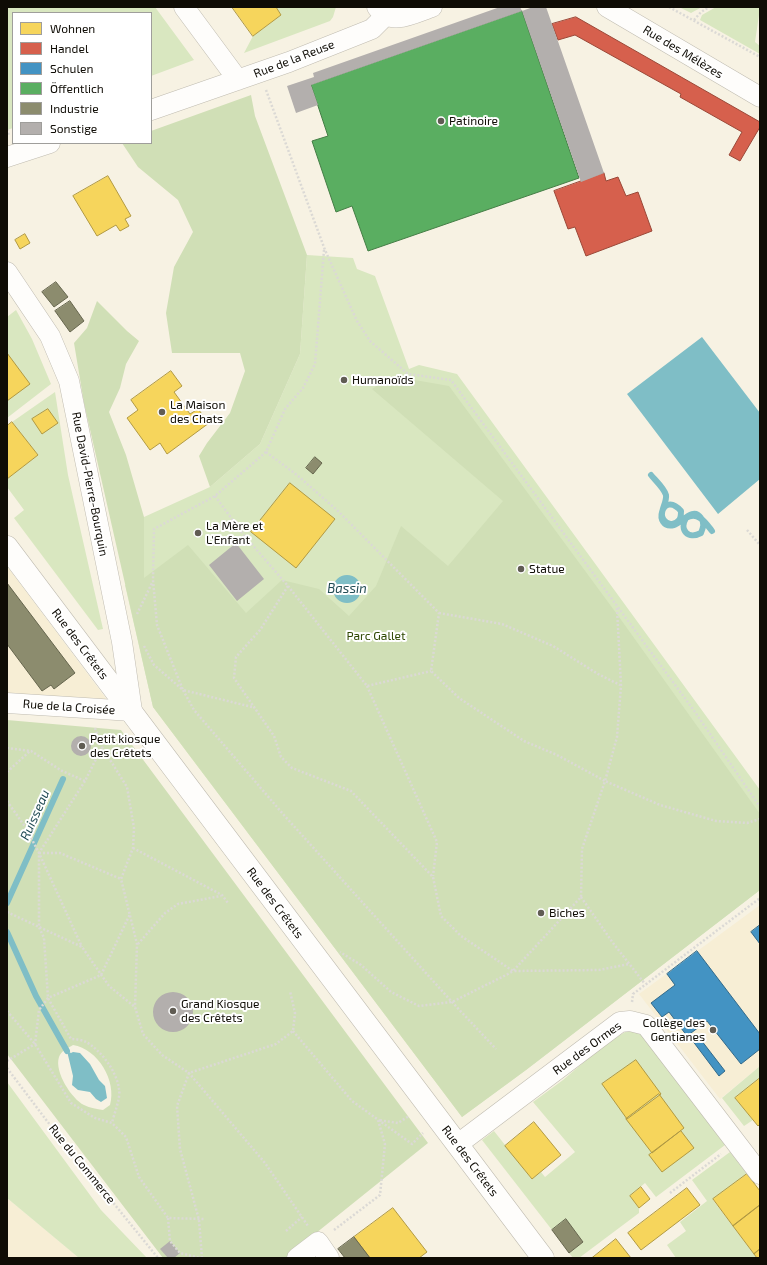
<!DOCTYPE html>
<meta charset="utf-8">
<style>
body{margin:0}
#map{position:relative;width:767px;height:1265px;overflow:hidden;background:#f7f2e3;font-family:"Exo 2",sans-serif}
canvas{display:block}
.frame{position:absolute;inset:0;border:8px solid #0f0c05;pointer-events:none}
.legend{position:absolute;left:12px;top:12px;width:140px;height:132px;box-sizing:border-box;background:#fff;border:1px solid #9f9e9b;margin:0;padding:5px 7px;list-style:none;font-size:12px;color:#0f0c05}
.legend li{display:flex;align-items:center;gap:8px;height:20px}
.legend b{width:20px;border:1px solid #9f9e9b}
</style>
<div id="map">
<canvas width="767" height="1265"></canvas>
<div class="frame"></div>
<ul class="legend">
<li><b style="height:11px;background:#f6d55c"></b>Wohnen</li>
<li><b style="height:11px;background:#d6604d"></b>Handel</li>
<li><b style="height:11px;background:#4393c3"></b>Schulen</li>
<li><b style="height:11px;background:#5aae61"></b>Öffentlich</li>
<li><b style="height:11px;background:#8c8c6e"></b>Industrie</li>
<li><b style="height:11px;background:#b3afad"></b>Sonstige</li>
</ul>
</div>
<script>
const context = document.querySelector('canvas').getContext('2d');
context.lineJoin = 'round';
function fillPath(path, color) { context.fillStyle = color; context.fill(path, 'evenodd'); }
function strokePath(path, color, width, dash) { context.strokeStyle = color; context.lineWidth = width; context.lineCap = dash ? 'butt' : 'round'; context.setLineDash(dash || []); context.stroke(path); }
function write(font, color, halo, rows, align = 'center') {
  context.font = font + ' "Exo 2",sans-serif'; context.lineWidth = 4; context.setLineDash([]); context.textBaseline = 'middle'; context.strokeStyle = halo; context.fillStyle = color; for (const [text, x, y, turn = 0] of rows) {
    context.save(); context.translate(x, y); context.rotate((+turn || 0) * Math.PI / 180); context.textAlign = isNaN(turn) ? turn : align; if (halo) context.strokeText(text, 0, 0); context.fillText(text, 0, 0); context.restore();
  }
}
const built = new Path2D(`
 M7,566L110,704L7,697Z
 M760,905V1066L720,1099L639,994Z
 M7,1198L79,1258H7Z`);
const green = new Path2D(`
 M7,7H155L194,60L151,76V13H13V128L7,130Z
 M276,7H336L333,17L330,21L244,53L253,36L281,15Z
 M679,7H702L691,13Z
 M716,7H759V15L755,42L760,46V54L700,20L702,15Z
 M307,255L353,258L357,269L375,276L409,369L419,365L457,374L760,790V890L526,1070L462,1117L153,707L125,585L144,579V517L210,487L260,444L300,354Z
 M16,310L32,339L51,384L7,418V317Z
 M55,392L68,475L103,629L98,630L14,518L24,510L7,487V479L38,455L12,422Z
 M639,1030L725,1145L656,1197L645,1183L630,1196L639,1208V1213L579,1258H573L569,1253L583,1242L566,1220L552,1230L482,1140L494,1131L532,1179L541,1172L545,1177L575,1152L533,1102L563,1080L605,1044L627,1031Z
 M760,1066V1078L735,1098L753,1120L744,1126L722,1098Z
 M7,1082L101,1210L147,1258H79L7,1198Z
 M730,1152L747,1174L713,1200L757,1258H676L667,1245L686,1231L680,1222L707,1201L692,1180Z`);
const forest = new Path2D(`
 M251,95L255,116L307,255L300,354L260,444L210,487L199,456L207,443L230,413L245,371L240,353H172L166,313L174,267L193,232L178,200L138,167L122,143H151V131Z
 M97,301L127,331L139,341L126,364L120,388L109,412L126,455L144,517V578L188,545L246,613L282,580L319,589L349,616L376,586L401,526L448,566L503,501L372,389L392,376L449,386L619,617L760,814V890L526,1070L462,1117L153,707L84,403L74,343L87,328Z
 M7,720L121,730L428,1143L285,1258H163L7,1054ZM73,1045C98,1049 117,1081 110,1105L103,1110C97,1109 90,1108 84,1105C72,1099 54,1072 59,1057C61,1051 68,1048 73,1045Z`);
const water = new Path2D(`
 M702,337L760,413V479L718,514L627,394Z
 M333 589a14 14 0 1 1 28 0a14 14 0 1 1-28 0Z
 M67,1051L71,1053L73,1052L80,1053L90,1064L99,1080L105,1086L107,1098L101,1102L96,1099L90,1092L78,1090L72,1085L73,1076Z`);
const homes = new Path2D(`
 M232,7H276L281,15L253,36Z
 M108,176L131,216L125,219L129,226L120,231L116,225L97,236L73,196Z
 M25,234L30,243L20,249L15,240Z
 M7,353L30,384L7,401Z
 M171,371L182,386L174,392L190,414L198,409L209,423L167,454L160,443L150,450L127,418L138,410L131,400Z
 M48,409L58,423L42,434L32,419Z
 M12,422L38,455L7,479V426Z
 M290,483L335,519L296,568L251,532Z
 M636,1060L661,1094L627,1119L602,1084Z
 M760,1078V1124L758,1126L735,1098Z
 M659,1094L684,1128L652,1153L626,1119Z
 M534,1122L561,1155L532,1179L505,1146Z
 M681,1131L694,1148L662,1172L649,1155Z
 M747,1174L760,1191V1205L733,1226L713,1199Z
 M641,1187L650,1199L639,1208L630,1196Z
 M687,1188L700,1205L641,1250L628,1233Z
 M760,1205V1249L754,1254L733,1226Z
 M393,1208L427,1252L419,1258H370L354,1237Z
 M616,1239L631,1258H592Z
 M760,1249V1258H757L754,1254Z`);
const shops = new Path2D(`
 M576,17L760,122V127L740,161L729,155L742,132L680,97L681,94L575,35L558,40L552,24Z
 M604,173L606,181L618,177L626,196L638,192L652,231L586,256L575,227L568,229L554,191Z`);
const schools = new Path2D(`
 M760,925V944L751,932Z
 M697,951L760,1034V1049L741,1064L707,1021L687,1036L669,1012L662,1017L651,1003L675,985L667,974Z
 M698,1036L725,1071L719,1076L692,1040Z`);
const public = new Path2D(`
 M522,11L579,178L368,251L352,206L336,212L312,141L328,136L311,85Z`);
const industry = new Path2D(`
 M56,282L68,297L54,307L42,292Z
 M70,301L84,321L70,332L55,311Z
 M315,457L322,463L313,474L306,468Z
 M7,583L75,673L54,689L51,685L42,691L7,644Z
 M566,1219L583,1242L569,1253L552,1230Z
 M354,1237L370,1258H345L338,1249Z`);
const stream = new Path2D(`
 M651,475C655,480 664,488 666,495C667,502 661,509 662,516C664,524 674,527 679,520C681,518 681,514 681,511C662,489 652,530 674,525C682,523 693,506 701,518C705,523 703,528 701,533C688,540 679,530 686,518C698,511 705,522 712,531
 M7,903L63,779
 M7,932L36,996L67,1051`);
const building = new Path2D(`
 M500,7H520L522,11L311,85L318,105L296,113L287,86L314,77L313,73Z
 M533,7H546L604,173L581,182L522,11Z
 M236,543L264,579L237,601L209,565Z
 M71 746a10 10 0 1 1 20 0a10 10 0 1 1-20 0Z
 M153 1012a20 20 0 1 1 40 0a20 20 0 1 1-40 0Z
 M170,1241L180,1253L174,1258H168L160,1249Z`);
const path = new Path2D(`
 M669,7L760,57
 M694,20L701,12L709,7
 M266,90L325,250L357,321L370,341L408,374L451,380L695,712L760,807
 M7,129L9,136
 M266,452L297,475L338,511L439,613L431,671L459,698L524,741L557,755L605,781L582,849L581,897L513,971L508,974L452,1002L419,1006L391,992L361,965L340,952
 M215,496L243,534L288,586L260,630L236,657L234,678L274,736L281,757L292,768L351,791L433,877L441,916L461,936L513,971L599,970L629,964
 M747,530L760,545
 M288,586L367,686L431,671
 M617,608L621,685L617,737L605,781L660,805L716,821L747,823L760,819
 M439,613L502,624L553,646L598,674L620,685
 M137,614L153,581
 M144,646L154,665L183,690L194,710L283,814L452,1002L496,1049
 M367,686L437,842L433,876
 M252,707L183,690L157,625L153,580L154,529L215,496L266,452L285,409L303,388L315,364L324,250
 M95,728L102,747L127,787L134,828L133,848L121,879L137,944L135,1007
 M7,748L31,751L62,771L85,781L102,747
 M7,772L30,751
 M85,781L39,853V927L44,938L48,998L71,1039C76,1039 82,1040 86,1042C101,1050 117,1072 119,1089C121,1097 114,1114 112,1123
 M7,801L26,828L39,853L82,947
 M133,848L222,895L228,903
 M39,853H60L121,879
 M581,897L613,943L645,984
 M7,912L82,947L109,986L135,1007L143,1034L162,1055L189,1073L265,1163L308,1226
 M138,944L165,913L178,904L221,896
 M632,1002L633,994L760,898
 M7,1011L35,1044L71,1103L95,1118L112,1123L126,1137L139,1177L168,1218L204,1219
 M293,1031L352,1101L412,1144L423,1133
 M7,1061L35,1044L39,1010L48,998L101,975L130,914
 M7,1068L47,1121L158,1258
 M670,1193L721,1154
 M168,1218L170,1241L180,1253L200,1258
 M334,1230L380,1195L385,1144L378,1120L398,1123L409,1116
 M286,1231L302,1217
 M202,1258L199,1220L180,1149L177,1106L189,1073L276,1044L293,1031L295,1013L290,991`);
const street = new Path2D(`
 M184,7L238,80
 M377,7C391,27 414,13 432,7
 M607,7L760,97
 M151,110L289,62L372,29L386,15
 M7,157L50,143
 M7,272L50,336L69,381L122,642L132,711L7,703
 M458,1144L620,1022L630,1021L646,1025L760,1174
 M297,1258L318,1242L329,1258`);
const secondary = new Path2D(`
 M7,547L543,1258`);
const markers = [
 [441,121,4,"#605c53"],
 [344,380,4,"#605c53"],
 [162,412,4,"#605c53"],
 [198,533,4,"#605c53"],
 [521,569,4,"#605c53"],
 [82,746,4,"#605c53"],
 [541,913,4,"#605c53"],
 [173,1011,4,"#605c53"],
 [713,1030,4,"#605c53"]
];
const streetNames = [
 ["Rue des Mélèzes",683,52,31],
 ["Rue de la Reuse",294,59,-21],
 ["Rue David-Pierre-Bourquin",90,484,79],
 ["Rue des Crêtets",80,644,53],
 ["Rue de la Croisée",69,707,4],
 ["Rue des Crêtets",275,903,53],
 ["Rue des Ormes",587,1048,-36],
 ["Rue des Crêtets",470,1161,53],
 ["Rue du Commerce",82,1164,51]
];
const poiNames = [
 ["Patinoire",449,121],
 ["Humanoïds",352,380],
 ["La Maison",170,405],
 ["des Chats",170,419],
 ["La Mère et",206,526],
 ["L'Enfant",206,540],
 ["Statue",529,569],
 ["Petit kiosque",90,739],
 ["des Crêtets",90,753],
 ["Biches",549,913],
 ["Grand Kiosque",181,1004],
 ["des Crêtets",181,1018],
 ["Collège des",705,1023,"right"],
 ["Gentianes",705,1037,"right"]
];
const parkNames = [
 ["Parc Gallet",376,636]
];
const waterNames = [
 ["Bassin",347,589],
 ["Ruisseau",35,815,-66]
];
fillPath(built, '#f7eed5');
fillPath(green, '#d9e7c0');
fillPath(forest, '#d0dfb6');
fillPath(water, '#7fbec6');
fillPath(homes, '#f6d55c');
strokePath(homes, '#b19942', 1);
fillPath(shops, '#d6604d');
strokePath(shops, '#9a4737', 1);
fillPath(schools, '#4393c3');
strokePath(schools, '#336a8a', 1);
fillPath(public, '#5aae61');
strokePath(public, '#447d45', 1);
fillPath(industry, '#8c8c6e');
strokePath(industry, '#66664e', 1);
strokePath(stream, '#7fbec6', 6);
fillPath(building, '#b3afad');
strokePath(street, '#bfbbb0', 21);
strokePath(secondary, '#bfbbb0', 23);
strokePath(path, '#dbd9d5', 2.5, [2, 2]);
strokePath(street, '#fefdfb', 20);
strokePath(secondary, '#fefdfb', 22);
for (const [x, y, r, color] of markers) { const dot = new Path2D(); dot.arc(x, y, r, 0, 2 * Math.PI); context.fillStyle = color; context.fill(dot); strokePath(dot, '#fff', 1.5); }
write('12px', '#0f0c05', '#fff', streetNames);
write('12px', '#0f0c05', '#fff', poiNames, 'left');
write('12px', '#2f4903', '#fff', parkNames);
write('italic 13px', '#234c55', '#fff', waterNames);
</script>
